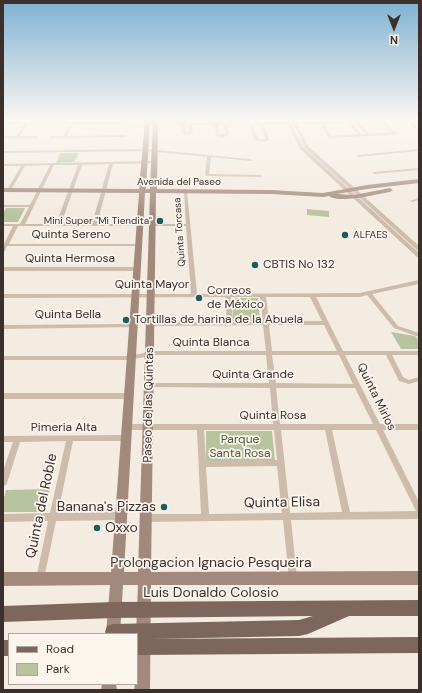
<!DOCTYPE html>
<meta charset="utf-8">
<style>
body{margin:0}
#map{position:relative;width:422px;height:693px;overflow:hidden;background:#f4ebe1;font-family:"DM Sans",sans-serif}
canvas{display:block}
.frame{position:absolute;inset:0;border:4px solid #3b302b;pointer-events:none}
.legend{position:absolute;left:8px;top:633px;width:130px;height:52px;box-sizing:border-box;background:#fbf5ee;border:1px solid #aea6a0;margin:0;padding:5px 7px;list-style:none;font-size:12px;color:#3b302b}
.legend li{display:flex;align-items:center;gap:8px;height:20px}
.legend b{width:20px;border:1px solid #aea6a0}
.north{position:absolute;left:374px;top:8px;width:40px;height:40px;-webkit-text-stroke:3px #fbf5ee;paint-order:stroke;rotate:180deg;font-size:11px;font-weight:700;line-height:16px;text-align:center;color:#3b302b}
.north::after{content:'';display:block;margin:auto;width:14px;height:18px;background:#3b302b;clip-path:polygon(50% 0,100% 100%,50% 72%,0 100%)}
</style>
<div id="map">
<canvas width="422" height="693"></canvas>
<div class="frame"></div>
<ul class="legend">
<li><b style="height:5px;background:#7d675c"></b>Road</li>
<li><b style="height:11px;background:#b8c4a0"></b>Park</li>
</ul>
<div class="north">N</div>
</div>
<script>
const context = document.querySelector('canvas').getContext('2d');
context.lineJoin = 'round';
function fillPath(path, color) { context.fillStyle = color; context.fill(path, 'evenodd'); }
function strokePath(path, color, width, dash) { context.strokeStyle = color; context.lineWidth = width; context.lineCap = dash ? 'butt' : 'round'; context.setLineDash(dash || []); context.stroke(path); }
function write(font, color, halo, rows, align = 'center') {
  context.font = font + ' "DM Sans",sans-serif'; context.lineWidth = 3.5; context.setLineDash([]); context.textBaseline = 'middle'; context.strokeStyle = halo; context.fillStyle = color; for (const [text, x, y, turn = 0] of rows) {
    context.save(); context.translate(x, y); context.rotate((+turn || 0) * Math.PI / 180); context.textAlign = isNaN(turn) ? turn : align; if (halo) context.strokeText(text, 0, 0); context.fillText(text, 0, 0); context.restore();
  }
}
const green = new Path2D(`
 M159,120H232L233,122L158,123Z
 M60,153H79L74,162L56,163Z
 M6,208H25L18,222H3V213Z
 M307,209L329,211V217L307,215Z
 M232,298H258L260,321H233Z
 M391,332L415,336L419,340V349H401Z
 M206,431H272L275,461L206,462Z
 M50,489L45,512H3V501L6,490Z`);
const street = new Path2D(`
 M47,120L71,122H121L123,123L122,124H72L67,136L125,135L127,136L125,137L52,138H51V136H64L69,124L47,122L28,124L20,136H37V138H3V136H17L24,124H3V122H29Z
 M288,120L290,122H293L292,121L294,120L296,122L397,120L395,121H385L394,132H399V134L394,135L330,138L328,137L322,124H297L308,146L419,246V250H417L305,148L294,124H291L303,147L419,253V257H417L300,149L288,124H264L269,140C266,142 258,142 255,140L248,124L227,125L230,135L223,137L216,136L214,125H192L193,132L188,135L182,133L181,125H147L145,124L147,123L287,122L286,121ZM359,122H382L391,132L369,134ZM348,123L358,134L331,136L325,124ZM352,123H356L365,134H361ZM252,124H260L265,139H258ZM185,125H188L189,132L187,133L186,132ZM218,125H223L226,134H219Z
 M407,120H411L419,129V132Z
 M415,120H419V123Z
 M146,149L250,159L252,160L251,161L211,157L209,174L260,175L262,176L260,177L207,176L205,175L207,157L146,151L3,153V151Z
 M419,149V151L358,157L356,156L358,155Z
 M155,161L156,162L154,163L113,164L97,224H186L184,192L187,191L197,294L360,293L419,280V284L372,294L398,326L419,333V337L394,328L367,295L360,297H316L343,351H419V355H392L403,377L409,380L419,377V381L409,384L399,381L386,355H345L380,424H419V430H383L419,502V519L291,520L297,578L296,581L293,582L290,581L289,578L283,520L146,522L143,521L142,518L143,515L146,514H201L197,430H127L125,429L124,427L125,425L127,424H273L270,388L149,387H147L146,385L147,383H269L266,355H155L129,360H3V356H129L155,351H266L263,325L150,326L147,324L150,322H227L225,297L3,298V294H191L186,226H18L9,244H139L141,245L139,246H7L5,251H3V244H4L13,226H3V224H20L29,207H3V205H30L50,165L25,166L11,190L9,191L7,190L21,166H3V164ZM109,164L92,224H61L82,165ZM54,165H78L56,224H25ZM231,297H260L263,321L233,322ZM266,297H310L322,321H269ZM269,325H324L337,351H272ZM272,355H339L353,384L276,383ZM276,388H355L373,424H280ZM204,430H274L277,460L206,461ZM281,430H325L342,512L290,513ZM332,430H376L416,511L350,512ZM277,466L282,513L209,514L206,467Z
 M419,168V170L374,174L372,173L374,172Z
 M419,198V200L412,202L410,201Z
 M3,267H138L141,269L138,271H3Z
 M134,324L136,325L137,326L136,327L3,329V325Z
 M3,393H129L131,394L132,396L131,398L129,399H3Z
 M126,435L129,436L130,438L129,440L126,441H73L58,513L121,512L124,513L125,516L124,519L121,520L56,521L44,579L43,582L40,583L37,582L36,579L48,521L3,522V514L50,513L66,441L20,442L7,483L6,485L3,486V471L13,442H3V436Z`);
const secondary = new Path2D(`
 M145,120H150L146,189H150L153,120H158L157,189L271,190L323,193L367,185L419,179V183L367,189L337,194L354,195L390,188L393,190L390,192C377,194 339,204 329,196L323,197L271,194L156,193L151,572L419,571V585H151L150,690H134L135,684H137L136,634L138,585H123L120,634H106L110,585L3,586V572H111L139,193L3,192V188L139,189ZM145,193H150L138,572H124Z
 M102,684H116L117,690H101Z`);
const primary = new Path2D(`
 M419,600V616H349L308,634L299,636L151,639L419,637V653L137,655V634H106L105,632L107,626L113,624L299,620L313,616L114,618L3,622V606L114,602Z
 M3,640H9V656H3Z`);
const markers = [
 [160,221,4,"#1f5a5e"],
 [345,235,4,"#1f5a5e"],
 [255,265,4,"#1f5a5e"],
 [199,298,4,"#1f5a5e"],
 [126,320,4,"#1f5a5e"],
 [164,507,4,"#1f5a5e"],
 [97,528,4,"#1f5a5e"]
];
const farStreetnames = [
 ["Avenida del Paseo",179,182],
 ["Quinta Torcasa",180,232,-94]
];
const farPoinames = [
 ["Mini Super \"Mi Tiendita\"",152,221],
 ["ALFAES",353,235,"left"]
];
const streetNames = [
 ["Quinta Sereno",71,235],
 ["Quinta Hermosa",70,259],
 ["Quinta Mayor",152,285],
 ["Quinta Bella",68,315],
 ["Quinta Blanca",211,343],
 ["Quinta Grande",253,375],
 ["Quinta Mirlos",376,397,64],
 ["Paseo de las Quintas",149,405,-89],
 ["Quinta Rosa",273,416],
 ["Pimeria Alta",64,428]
];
const poiNames = [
 ["CBTIS No 132",263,265],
 ["Correos",207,291],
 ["de México",207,305],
 ["Tortillas de harina de la Abuela",134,320]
];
const parkNames = [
 ["Parque",240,440],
 ["Santa Rosa",240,454]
];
const nearStreetnames = [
 ["Quinta Elisa",282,503,-1],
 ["Quinta del Roble",42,506,-78],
 ["Prolongacion Ignacio Pesqueira",211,563],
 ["Luis Donaldo Colosio",211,593]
];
const nearPoinames = [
 ["Banana's Pizzas",156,507],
 ["Oxxo",105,528,"left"]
];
fillPath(green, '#b8c4a0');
fillPath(street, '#cdbbac');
fillPath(secondary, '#a18a7d');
fillPath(primary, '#7d675c');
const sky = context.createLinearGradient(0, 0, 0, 217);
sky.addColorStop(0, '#7eb2d2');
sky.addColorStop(0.55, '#faf6f2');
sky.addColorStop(1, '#faf6f200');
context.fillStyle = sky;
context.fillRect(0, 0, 422, 217);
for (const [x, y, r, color] of markers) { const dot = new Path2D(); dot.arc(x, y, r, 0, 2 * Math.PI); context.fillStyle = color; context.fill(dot); strokePath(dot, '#fbf5ee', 1.5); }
write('10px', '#3b302b', '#fbf5ee', farStreetnames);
write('10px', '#3b302b', '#fbf5ee', farPoinames, 'right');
write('12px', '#3b302b', '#fbf5ee', streetNames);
write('12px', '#3b302b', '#fbf5ee', poiNames, 'left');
write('12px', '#4a5a2e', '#fbf5ee', parkNames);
write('14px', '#3b302b', '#fbf5ee', nearStreetnames);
write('14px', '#3b302b', '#fbf5ee', nearPoinames, 'right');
</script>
